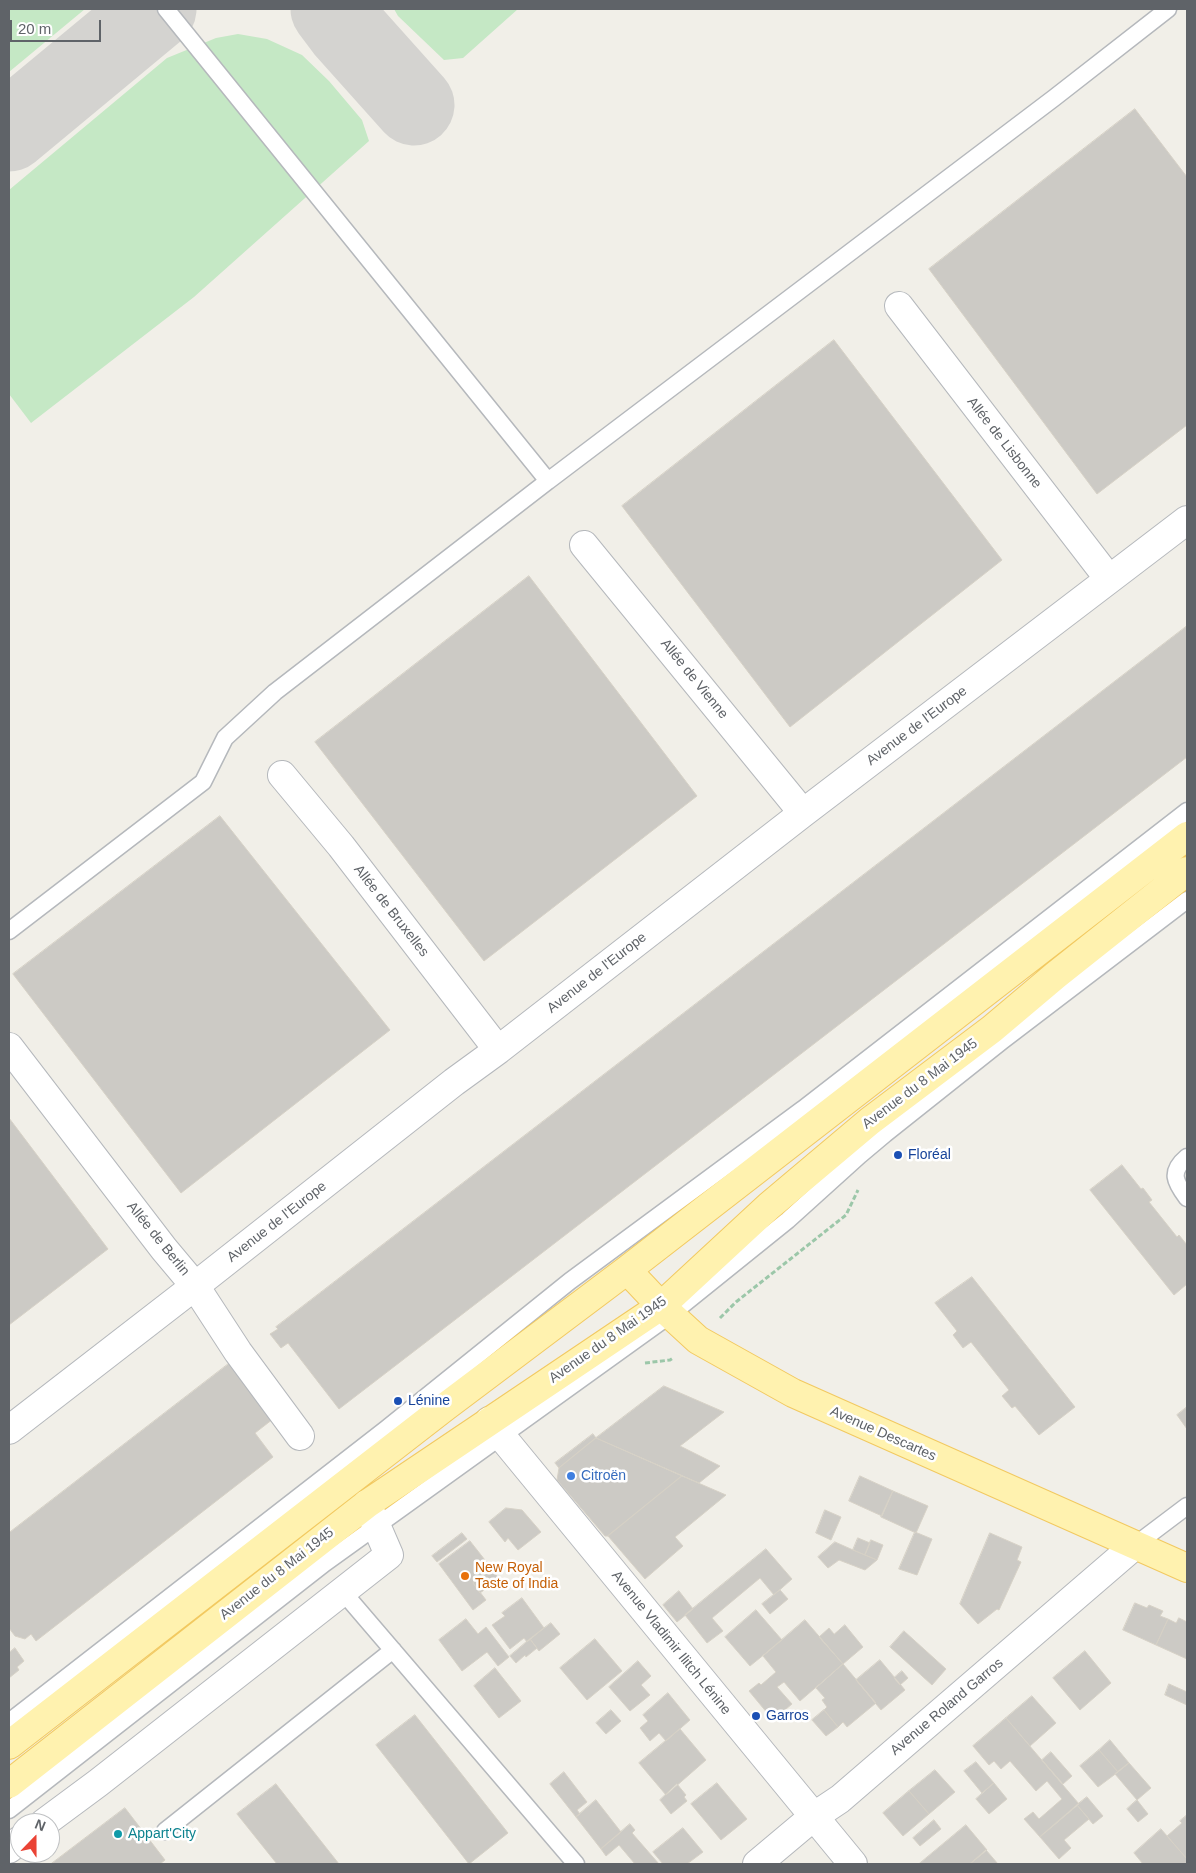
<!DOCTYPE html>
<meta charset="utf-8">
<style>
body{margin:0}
#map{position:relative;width:1196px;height:1873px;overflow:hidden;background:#f1efe8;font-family:Arial,sans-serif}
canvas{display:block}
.frame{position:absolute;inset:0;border:10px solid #5f6368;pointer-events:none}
.north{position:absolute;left:10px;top:1813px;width:50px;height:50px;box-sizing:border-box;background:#fff;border:1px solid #bfc1c3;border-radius:50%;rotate:22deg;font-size:14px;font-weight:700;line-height:20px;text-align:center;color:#5f6368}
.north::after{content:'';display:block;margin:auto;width:18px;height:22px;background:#ea4335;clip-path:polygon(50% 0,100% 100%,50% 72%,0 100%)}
.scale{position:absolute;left:10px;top:20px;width:91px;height:22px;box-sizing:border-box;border:2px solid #5f6368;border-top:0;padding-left:6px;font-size:15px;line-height:18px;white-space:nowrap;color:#5f6368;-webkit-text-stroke:4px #fff;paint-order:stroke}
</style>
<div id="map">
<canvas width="1196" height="1873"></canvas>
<div class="frame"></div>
<div class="north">N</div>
<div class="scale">20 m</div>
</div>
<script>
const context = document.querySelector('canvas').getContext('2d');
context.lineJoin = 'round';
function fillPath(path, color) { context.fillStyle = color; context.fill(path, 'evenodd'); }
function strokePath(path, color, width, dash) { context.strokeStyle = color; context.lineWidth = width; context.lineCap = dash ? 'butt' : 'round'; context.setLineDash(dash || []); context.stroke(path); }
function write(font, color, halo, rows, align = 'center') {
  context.font = font + ' Arial,sans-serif'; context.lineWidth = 5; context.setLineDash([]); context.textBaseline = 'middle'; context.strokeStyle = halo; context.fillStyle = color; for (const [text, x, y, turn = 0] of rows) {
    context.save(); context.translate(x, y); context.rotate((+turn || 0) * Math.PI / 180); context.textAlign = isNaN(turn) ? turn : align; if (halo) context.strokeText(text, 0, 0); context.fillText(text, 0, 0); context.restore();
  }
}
const green = new Path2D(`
 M9,9H85L9,72Z
 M394,9H518L463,58L444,60L398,16Z
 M238,34L267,39L302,55L329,81L362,120L369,141L194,297L31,423L9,394V190L167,58L216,38Z`);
const taxiway = new Path2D(`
 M331,9L346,29L414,105
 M9,131L156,9`);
const building = new Path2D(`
 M1135,109L1187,177V425L1097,494L929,269Z
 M834,340L1002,560L790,727L622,506Z
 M529,576L697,796L484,961L315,742Z
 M1187,626V757L339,1409L288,1343L281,1348L270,1334L278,1329L276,1327Z
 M220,816L390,1030L181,1193L13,974Z
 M9,1118L108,1249L9,1325Z
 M1122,1165L1141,1189L1143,1188L1152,1200L1149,1202L1177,1237L1179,1235L1187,1245V1284L1174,1295L1090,1190Z
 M972,1277L1075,1407L1039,1435L1015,1406L1012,1408L1002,1396L1009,1390L971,1342L963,1348L953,1335L957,1331L935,1303Z
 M231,1362L273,1419L255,1433L273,1457L36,1641L31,1634L25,1639L15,1636L9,1628V1533Z
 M664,1386L724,1412L680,1446L720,1466L699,1483L596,1438Z
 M1187,1407V1429L1177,1415Z
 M593,1434L596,1438L559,1468L555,1463Z
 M596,1438L682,1476L608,1536H605L557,1480L559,1468Z
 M682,1476L726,1495L675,1537L683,1546L645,1579L608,1536Z
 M860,1476L893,1491L882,1516L849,1501Z
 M893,1491L928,1506L916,1533L881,1517Z
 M506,1508L522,1510L541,1532L518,1550L508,1538L505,1542L489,1522Z
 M825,1510L841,1517L831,1540L816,1533Z
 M915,1532L932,1539L917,1575L899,1569Z
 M462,1533L467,1539L437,1562L432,1556Z
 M990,1533L1022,1547L1017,1560L1021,1562L999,1610L997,1609L978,1624L960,1604Z
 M858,1538L870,1543L865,1555L853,1550Z
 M871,1540L883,1545L877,1560L865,1555Z
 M470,1541L492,1569L473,1583L486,1600L473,1610L439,1564Z
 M835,1542L853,1550L877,1560L865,1570L839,1560L828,1568L818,1557Z
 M766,1549L792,1579L774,1595L760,1578L712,1618L723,1631L707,1643L685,1615Z
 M492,1569L499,1579L480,1593L473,1583Z
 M780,1590L788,1599L770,1614L762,1604Z
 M679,1591L693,1609L677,1622L663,1605Z
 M522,1598L544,1628L527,1642L524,1638L510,1649L492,1625L505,1616L502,1613Z
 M1135,1603L1147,1608L1149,1605L1163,1611L1160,1616L1168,1619L1156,1645L1123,1630Z
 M756,1610L782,1640L750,1666L725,1637Z
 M1179,1618L1187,1622V1659L1156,1645L1168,1619L1176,1623Z
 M466,1619L478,1634L486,1627L509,1657L498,1666L487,1652L462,1671L439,1640Z
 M805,1620L843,1664L800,1701L784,1682L777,1687L792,1704L773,1720L749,1691L759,1683L761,1685L776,1672L763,1656Z
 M551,1623L560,1634L539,1651L530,1639Z
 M845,1625L863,1647L843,1664L819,1637L829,1628L834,1634Z
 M904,1631L946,1669L932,1685L890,1647Z
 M530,1639L537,1648L526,1657L525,1655L516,1663L510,1656Z
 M595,1639L622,1671L587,1700L560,1668Z
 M15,1648L24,1661L17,1667L19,1670L9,1678V1653Z
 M1085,1651L1111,1683L1080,1710L1053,1678Z
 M880,1660L905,1690L881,1710L856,1680Z
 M638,1661L651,1676L641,1685L650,1695L630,1711L609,1687Z
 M843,1664L876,1703L847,1727L843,1722L838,1727L824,1710L827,1707L822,1700L825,1698L816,1688Z
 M495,1668L521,1701L499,1718L474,1686Z
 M902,1671L908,1678L900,1685L894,1678Z
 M1169,1684L1187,1692V1705L1165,1695Z
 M668,1693L690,1720L666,1741L659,1733L650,1741L640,1728L648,1721L643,1715Z
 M1032,1696L1056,1723L1030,1746L1006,1718Z
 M611,1710L621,1721L606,1734L596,1723Z
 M824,1710L838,1727L826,1736L812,1720Z
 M415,1715L508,1833L469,1864L376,1745Z
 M1006,1718L1079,1804L1040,1837L1024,1819L1033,1812L1039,1819L1062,1799L1047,1781L1036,1791L1010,1761L1001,1769L994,1761L989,1765L973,1746Z
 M680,1729L706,1760L666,1795L639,1763Z
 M1110,1740L1129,1763L1118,1772L1099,1750Z
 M1099,1750L1118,1772L1098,1787L1080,1766Z
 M1051,1752L1072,1776L1063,1784L1042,1760Z
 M976,1762L994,1783L982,1793L964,1771Z
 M1129,1763L1151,1788L1137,1800L1115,1774Z
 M935,1770L955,1792L929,1814L909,1791Z
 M564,1772L587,1802L577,1810L580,1814L576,1817L550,1784Z
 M717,1783L747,1819L721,1840L691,1804Z
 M994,1783L1007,1799L989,1814L976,1799Z
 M276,1784L339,1864H277L237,1814Z
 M677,1784L686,1795L684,1797L687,1801L671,1814L660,1800Z
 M909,1791L929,1814L903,1836L883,1813Z
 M1087,1797L1103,1816L1093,1824L1077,1805Z
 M596,1800L621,1832L601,1849L576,1817Z
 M1137,1800L1148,1814L1138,1822L1127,1809Z
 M1077,1805L1089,1819L1064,1840L1071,1848L1059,1859L1040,1837Z
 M125,1808L165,1860L160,1864H51Z
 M1187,1815V1859L1167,1836L1182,1823L1180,1821Z
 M934,1820L941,1829L920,1846L913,1838Z
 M630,1824L635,1830L632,1833L659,1864H635L619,1845L606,1856L601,1849Z
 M966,1825L987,1850L970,1864H919Z
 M683,1828L703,1852L687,1864H663L653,1852Z
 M1161,1829L1187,1859V1864H1143L1134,1853Z
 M986,1850L998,1864H970Z`);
const path = new Path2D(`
 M720,1318L736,1302L846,1215L858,1190
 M645,1363L670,1360L673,1358`);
const service = new Path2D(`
 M166,9L548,481L1054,98L1168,9
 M9,931L203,782L225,738L275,692L548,481
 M1187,1157C1169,1172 1175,1182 1187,1198
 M1134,1546L1187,1506
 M343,1592L576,1864
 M9,1722L386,1429L570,1281L803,1109L1187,811
 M9,1810L325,1563L670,1315L788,1220L860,1155L885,1134L1002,1041L1187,900
 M165,1831L393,1650`);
const minor = new Path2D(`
 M899,306L1109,579
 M584,545L803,813
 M282,775L341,846L498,1050
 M9,1047L164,1249L195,1286L238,1352L300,1436
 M489,1421L853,1864
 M9,1430L195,1286L454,1082L498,1050L803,813L1187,520
 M44,1823L98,1783L389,1555L367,1504
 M9,1849L20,1840
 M757,1864L813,1817L840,1799L1134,1546`);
const primary = new Path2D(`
 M627,1270L661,1306L698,1340L793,1393L1187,1568
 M9,1745L445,1407L627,1270L1187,836
 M9,1784L367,1504L661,1306L769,1206L870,1121L992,1029L1056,975L1187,871`);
const markers = [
 [898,1155,5,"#1a4fb4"],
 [398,1401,5,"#1a4fb4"],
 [571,1476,5,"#3f7fe0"],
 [465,1576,5,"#e8710a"],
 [756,1716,5,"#1a4fb4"],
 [118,1834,5,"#0f9aa8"]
];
const streetNames = [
 ["Allée de Lisbonne",1004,443,52],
 ["Allée de Vienne",694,679,51],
 ["Avenue de l'Europe",917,726,-37],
 ["Allée de Bruxelles",391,911,52],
 ["Avenue de l'Europe",597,973,-38],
 ["Avenue du 8 Mai 1945",920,1084,-37],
 ["Avenue de l'Europe",277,1222,-38],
 ["Allée de Berlin",158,1239,51],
 ["Avenue du 8 Mai 1945",608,1340,-35],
 ["Avenue Descartes",883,1434,24],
 ["Avenue du 8 Mai 1945",277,1574,-38],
 ["Avenue Vladimir Ilitch Lénine",671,1643,51],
 ["Avenue Roland Garros",947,1707,-40]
];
const transitNames = [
 ["Floréal",908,1155],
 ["Lénine",408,1401],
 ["Garros",766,1716]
];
const shopNames = [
 ["Citroën",581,1476]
];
const foodNames = [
 ["New Royal",475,1568],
 ["Taste of India",475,1584]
];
const cultureNames = [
 ["Appart'City",128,1834]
];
fillPath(green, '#c5e8c5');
strokePath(taxiway, '#d4d3d0', 81);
fillPath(building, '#cccac5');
strokePath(building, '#d6d1c6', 1);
strokePath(service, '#b5b8bc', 19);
strokePath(minor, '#b5b8bc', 30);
strokePath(primary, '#f2c960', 30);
strokePath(path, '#9cc7a9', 3, [5, 2.5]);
strokePath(service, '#fff', 16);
strokePath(minor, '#fff', 28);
strokePath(primary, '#fff2af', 28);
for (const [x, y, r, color] of markers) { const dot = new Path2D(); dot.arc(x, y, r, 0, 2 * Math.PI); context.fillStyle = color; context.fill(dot); strokePath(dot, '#fff', 2); }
write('14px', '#5f6368', '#fff', streetNames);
write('14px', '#164399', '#fff', transitNames, 'left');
write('14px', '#366cbe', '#fff', shopNames, 'left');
write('14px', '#c56008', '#fff', foodNames, 'left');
write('14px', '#0d838f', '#fff', cultureNames, 'left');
</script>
